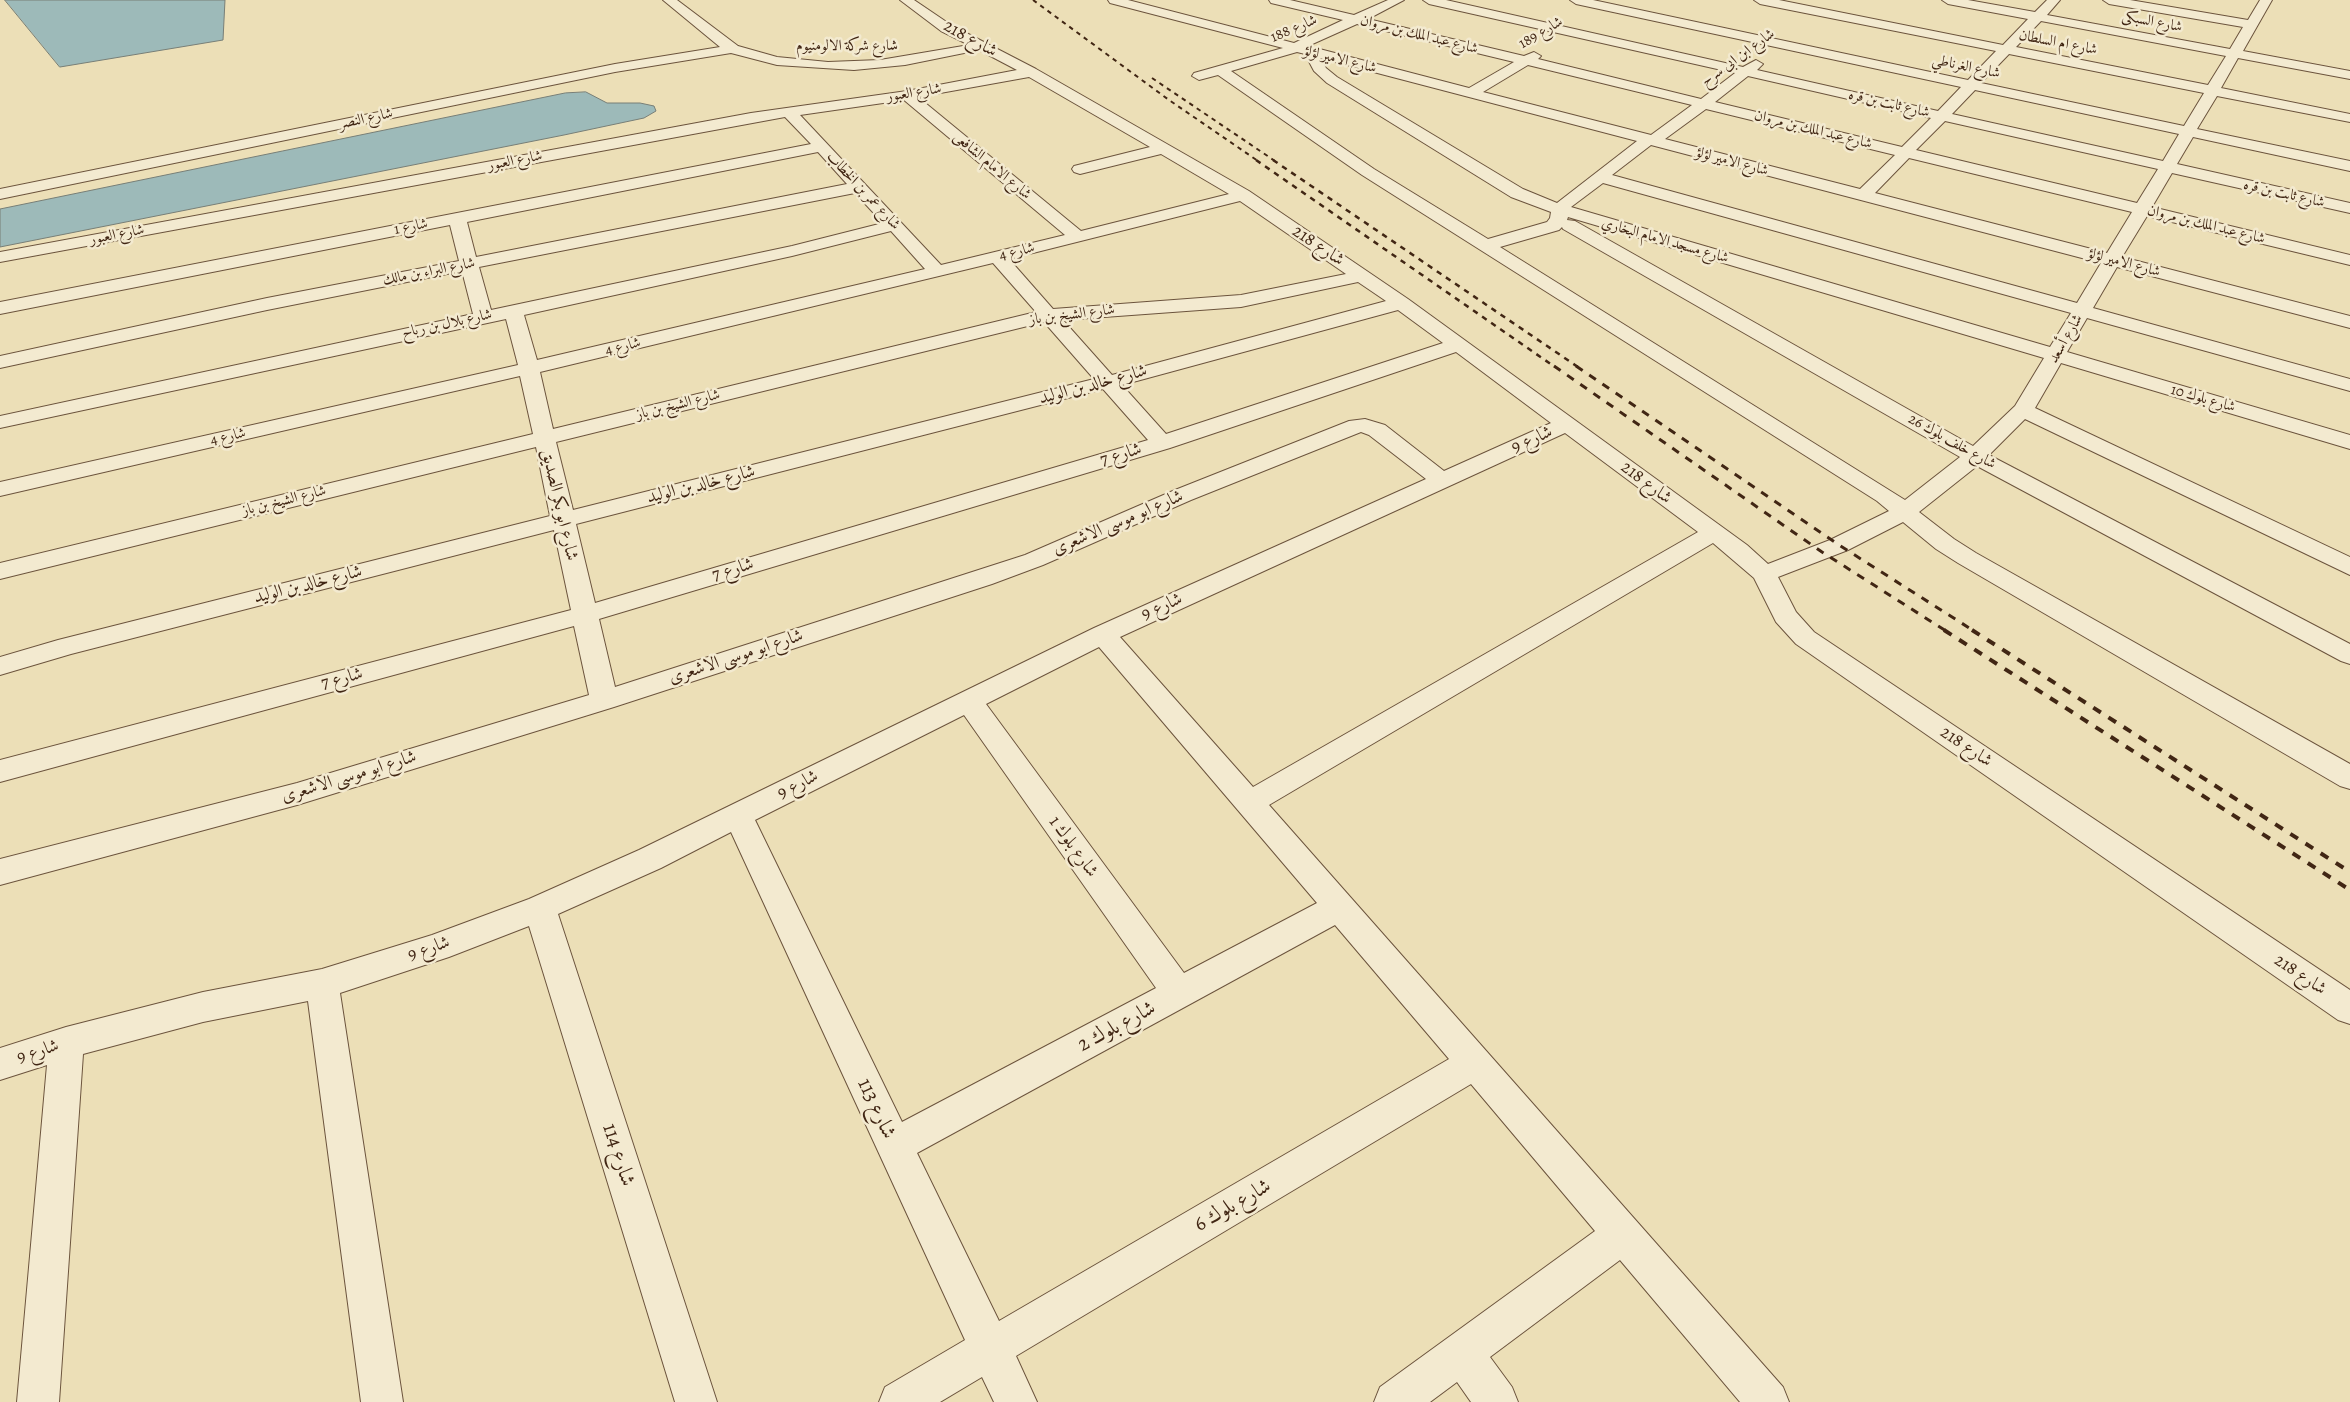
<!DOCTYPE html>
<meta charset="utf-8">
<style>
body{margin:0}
canvas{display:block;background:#ecdfb7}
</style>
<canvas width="2350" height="1402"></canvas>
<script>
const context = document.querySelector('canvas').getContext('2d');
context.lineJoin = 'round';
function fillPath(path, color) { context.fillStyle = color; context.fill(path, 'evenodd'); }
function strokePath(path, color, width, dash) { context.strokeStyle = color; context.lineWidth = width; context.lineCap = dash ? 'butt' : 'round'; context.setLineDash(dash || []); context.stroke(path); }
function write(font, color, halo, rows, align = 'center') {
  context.font = font + ' Alegreya,Amiri,serif'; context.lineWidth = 5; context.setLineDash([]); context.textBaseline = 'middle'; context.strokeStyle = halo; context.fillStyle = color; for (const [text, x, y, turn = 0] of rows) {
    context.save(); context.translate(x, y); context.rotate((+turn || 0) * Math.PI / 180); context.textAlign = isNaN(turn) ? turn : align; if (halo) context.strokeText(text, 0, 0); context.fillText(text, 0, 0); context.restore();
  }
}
const water = new Path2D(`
 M5,0H225L223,40L60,67Z
 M586,92L607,103H640L654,106L656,111L644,118L564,135L0,247V209L565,93Z`);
const minor = new Path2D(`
 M663,0H677L738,46L777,57L828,62L880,60L969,45L941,31L900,0H914L951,25L1036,69L1249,191L1408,299L1747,545L1768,564L1830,540L1889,511L1877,501L1362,175L1218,75L1199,80L1192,76L1194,73L1283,48L1110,3L1108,0H1128L1294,43L1343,20L1271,3L1269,0H1290L1354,15L1388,0H1404L1368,19L1524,56L1534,52L1541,56L1538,59L1701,99L1735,73L1429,4L1423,0H1446L1743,67L1756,60L1763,64L1757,70L1938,111L1961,87L1576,4L1570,0H1593L1968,80L1996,51L1760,4L1754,0H1779L2003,45L2028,19L1948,4L1942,0H1968L2035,12L2047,0H2060L2047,15L2230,49L2243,27L2109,4L2103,0H2130L2248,20L2260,0H2272L2243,51L2350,71V79L2238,58L2221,88L2350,114V122L2217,96L2197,129L2350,161V171L2193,137L2177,164L2350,203V213L2172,173L2152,207L2350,255V265L2147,216L2122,257L2350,316V328L2117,267L2093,308L2350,379V391L2087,318L2067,352L2350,435V449L2061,363L2035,408L2350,557V575L2025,419L1989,455L2350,644V664L2341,661L1977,466L1919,512L1954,539L1976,553L2350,764V789L2340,786L1958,563L1936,549L1903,522L1848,550L1778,577L1796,612L1814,632L2350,990V1024L2338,1020L1796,644L1776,622L1754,578L1713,543L1269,805L1783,1387L1789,1402H1740L1620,1260L1490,1357L1512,1387L1518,1402H1471L1457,1382L1430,1402H1374L1380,1387L1595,1231L1471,1084L1016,1356L1037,1402H994L982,1377L940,1402H879L885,1387L965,1340L731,832L661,868L558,914L717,1402H675L529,926L449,957L340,993L403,1402H361L308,1001L203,1022L83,1054L59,1402H17L47,1065L0,1080V1048L66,1027L203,992L322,969L432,935L529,899L639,850L1094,628L1426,479L1369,435L1361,432L1191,500L1043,565L992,584L614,707L297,805L0,885V859L297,783L589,695L574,626L0,782V760L571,610L554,530L71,654L0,675V657L58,640L550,516L536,447L0,579V563L533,434L520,376L0,496V482L518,365L506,319L0,428V416L473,314L462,271L267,310L0,368V356L267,298L459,261L450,225L0,314V302L811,144L785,117L0,262V252L751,113L907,91L1017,70L979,50L905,65L854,70L777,65L731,53L615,72L0,199V189L615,64L720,47ZM2041,21L2226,56L2208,85L2016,47ZM1357,24L1514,62L1469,88L1308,46ZM1297,52L1305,54L1314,71L1327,83L1511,197L1551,212L1550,218L1547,222L1488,239L1374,169L1231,71ZM2009,54L2204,93L2184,126L1981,83ZM1320,58L1637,141L1557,203L1523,189L1337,77L1326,68ZM1528,65L1692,105L1651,135L1483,92ZM1748,76L1931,118L1902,147L1715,102ZM1029,77L1150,147L1074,166L1072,169L1074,172L1080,174L1161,154L1229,194L1081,231L918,97ZM1975,90L2179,134L2163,161L1952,114ZM904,100L1065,235L941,265L800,115ZM1706,109L1895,155L1860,189L1665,139ZM1945,121L2158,169L2137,203L1916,150ZM1651,145L2101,263L2077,303L1612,175ZM818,152L847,184L476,257L467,222ZM1909,158L2132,212L2107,253L1875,193ZM1603,183L2071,313L2050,347L1571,207ZM855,193L883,223L792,246L491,310L479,267ZM1240,201L1346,274L1241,295L1053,309L1009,259ZM1568,217L2044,358L2015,406L1973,446L1575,221L1567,220ZM1562,227L1563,229L1960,457L1905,500L1500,247L1559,230ZM891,231L925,269L537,360L524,315L792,256ZM993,263L1036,312L553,429L540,372ZM1358,282L1386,301L1112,375L1063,320L1241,307ZM1398,310L1443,343L1166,434L1122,385ZM1044,322L1094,379L573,510L556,442ZM1456,352L1551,423L1444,471L1385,425L1365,419L1349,421L1175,490L1025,555L615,687L599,619L1170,448ZM1103,389L1148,440L595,603L576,524ZM1565,433L1698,532L1253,787L1120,637ZM1099,647L1317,903L1184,973L986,704ZM964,715L1156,988L902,1122L755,820ZM1335,925L1449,1059L999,1321L917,1153Z`);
const railFar3 = new Path2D(`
 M1033,0L1169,100L1258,161
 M1152,78L1275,161`);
const railFar2 = new Path2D(`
 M1256,160L1555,367
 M1273,160L1578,367`);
const railFar1 = new Path2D(`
 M1554,366L1822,552L1946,631
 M1576,366L1839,545L1974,631`);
const rail = new Path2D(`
 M1944,630L2350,890
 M1972,630L2350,872`);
const farStreetnames = [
 ["شارع السبكى",2152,22,11],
 ["شارع 188",1294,29,-23],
 ["شارع 189",1541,33,-31],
 ["شارع عبد الملك بن مروان",1419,35,14],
 ["شارع ام السلطان",2058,43,11],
 ["شارع شركة الالومنيوم",847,46],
 ["شارع ابن ابى سرح",1738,58,-36],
 ["شارع الامير لؤلؤ",1340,60,14],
 ["شارع الغرناطي",1966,67,12],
 ["شارع العبور",914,93,-9],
 ["شارع ثابت بن قره",1889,104,13],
 ["شارع النصر",366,119,-12],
 ["شارع عبد الملك بن مروان",1813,130,14],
 ["شارع العبور",515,161,-11],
 ["شارع الامير لؤلؤ",1732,162,15],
 ["شارع الامام الشافعى",992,166,40],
 ["شارع عمر بن الخطاب",863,191,47],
 ["شارع ثابت بن قره",2284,194,13],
 ["شارع عبد الملك بن مروان",2206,225,14],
 ["شارع 1",411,227,-11],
 ["شارع العبور",117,235,-11],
 ["شارع مسجد الامام البخاري",1665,241,16],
 ["شارع 4",1017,252,-14],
 ["شارع الامير لؤلؤ",2124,263,15],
 ["شارع البراء بن مالك",429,272,-11],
 ["شارع الشيخ بن باز",1072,315,-7],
 ["شارع بلال بن رباح",447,324,-12],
 ["شارع أسعد",2066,339,-60],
 ["شارع 4",623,347,-14],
 ["شارع بلوك 10",2203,399,16],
 ["شارع الشيخ بن باز",678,405,-14],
 ["شارع 4",228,437,-13],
 ["شارع خلف بلوك 26",1952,442,29],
 ["شارع الشيخ بن باز",284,501,-14]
];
const streetNames = [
 ["شارع 218",970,39,29],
 ["شارع 218",1318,246,34],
 ["شارع خالد بن الوليد",1093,385,-15],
 ["شارع 9",1532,440,-24],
 ["شارع 7",1121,455,-17],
 ["شارع 218",1646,483,37],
 ["شارع خالد بن الوليد",701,485,-14],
 ["شارع ابو بكر الصديق",559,505,77],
 ["شارع ابو موسى الاشعرى",1118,523,-23],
 ["شارع 7",733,570,-17],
 ["شارع خالد بن الوليد",308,585,-14],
 ["شارع 9",1162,607,-24],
 ["شارع ابو موسى الاشعرى",736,657,-18],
 ["شارع 7",342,679,-15],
 ["شارع 218",1966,747,34],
 ["شارع ابو موسى الاشعرى",349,777,-17],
 ["شارع 9",798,785,-27],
 ["شارع بلوك 1",1073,847,54],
 ["شارع 9",429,949,-19],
 ["شارع 218",2300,975,34],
 ["شارع 9",38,1052,-18]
];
const nearStreetnames = [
 ["شارع بلوك 2",1117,1027,-28],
 ["شارع 113",876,1109,65],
 ["شارع 114",618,1155,72],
 ["شارع بلوك 6",1233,1206,-30]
];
fillPath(water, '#9dbab9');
strokePath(water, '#787f77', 1);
strokePath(minor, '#6c543d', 2);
fillPath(minor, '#f3ead0');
strokePath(railFar3, '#412614', 2, [4.5, 4.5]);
strokePath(railFar2, '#412614', 2.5, [5.5, 5.5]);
strokePath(railFar1, '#412614', 3, [8, 8]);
strokePath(rail, '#412614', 4, [9, 9]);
write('15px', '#412614', '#f3ead0', farStreetnames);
write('18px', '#412614', '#f3ead0', streetNames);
write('21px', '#412614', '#f3ead0', nearStreetnames);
</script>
